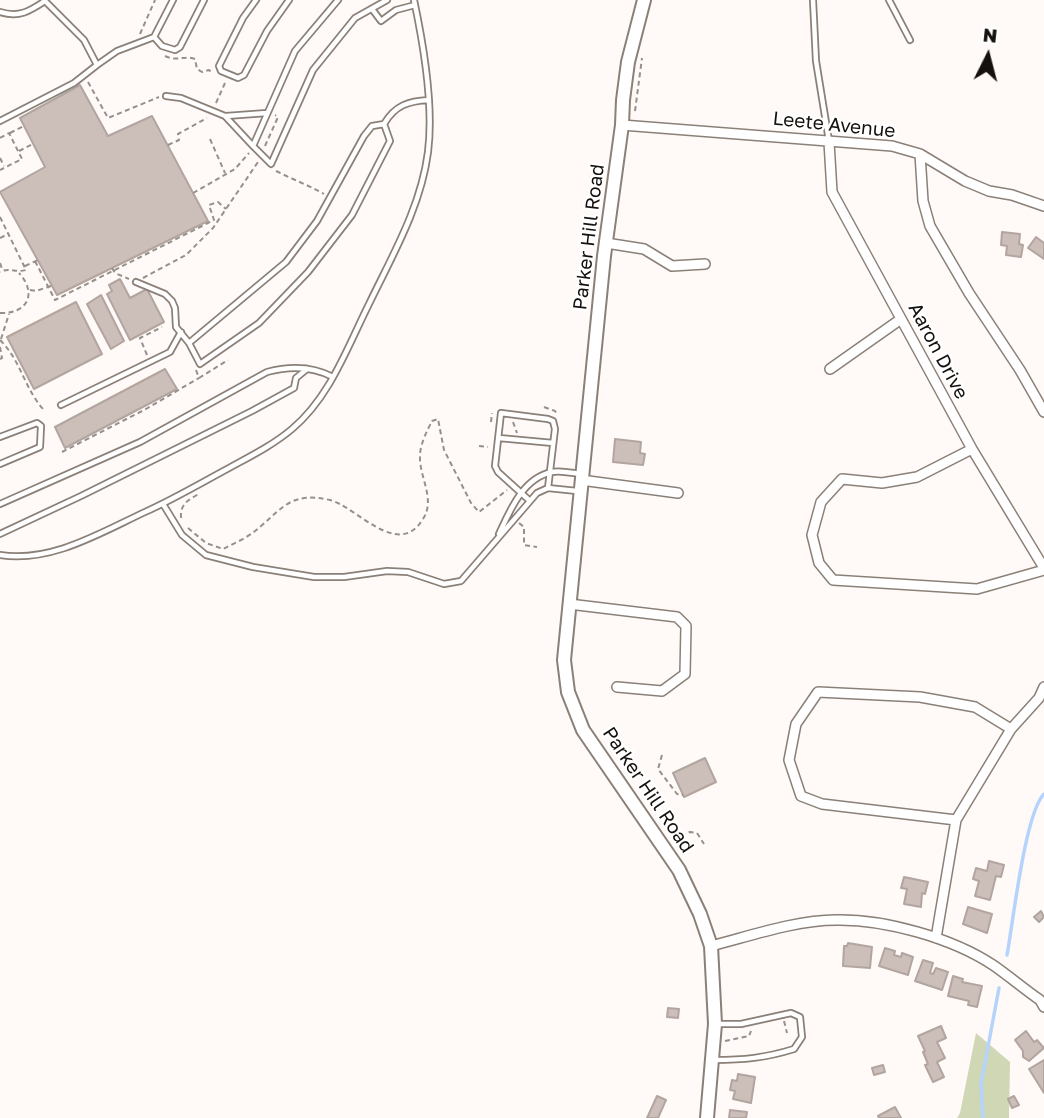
<!DOCTYPE html>
<style>
body{margin:0}
#map{position:relative;width:1044px;height:1118px;overflow:hidden;background:#fffaf7;font-family:"Golos Text",sans-serif}
canvas{display:block}
.north{position:absolute;left:953px;top:21px;width:70px;height:70px;-webkit-text-stroke:5px #fff;paint-order:stroke;rotate:6deg;font-size:19px;font-weight:700;line-height:28px;text-align:center;color:#14100d}
.north::after{content:'';display:block;margin:auto;width:24px;height:32px;background:#14100d;clip-path:polygon(50% 0,100% 100%,50% 72%,0 100%)}
</style>
<div id="map">
<canvas width="1044" height="1118"></canvas>
<div class="north">N</div>
</div>
<script>
const context = document.querySelector('canvas').getContext('2d');
context.lineJoin = 'round';
function fillPath(path, color) { context.fillStyle = color; context.fill(path, 'evenodd'); }
function strokePath(path, color, width, dash) { context.strokeStyle = color; context.lineWidth = width; context.lineCap = dash ? 'butt' : 'round'; context.setLineDash(dash || []); context.stroke(path); }
function write(font, color, halo, rows, align = 'center') {
  context.font = font + ' "Golos Text",sans-serif'; context.lineWidth = 5; context.setLineDash([]); context.textBaseline = 'middle'; context.strokeStyle = halo; context.fillStyle = color; for (const [text, x, y, turn = 0] of rows) {
    context.save(); context.translate(x, y); context.rotate((+turn || 0) * Math.PI / 180); context.textAlign = isNaN(turn) ? turn : align; if (halo) context.strokeText(text, 0, 0); context.fillText(text, 0, 0); context.restore();
  }
}
const green = new Path2D(`
 M976,1033L1010,1062L1009,1118H957L960,1113Z`);
const stream = new Path2D(`
 M1007,955C1013,923 1025,813 1044,794
 M983,1118L981,1084L999,988`);
const building = new Path2D(`
 M80,85L108,136L152,116L208,221L57,295L0,192L45,167L20,118Z
 M1002,232L1020,234L1019,244L1023,245L1021,257L1006,255L1007,246L1001,245Z
 M1036,237L1044,243V259L1028,248Z
 M120,279L130,298L147,289L164,322L130,340L107,294L112,291L109,285Z
 M101,295L124,341L111,349L87,304Z
 M76,302L102,354L34,389L7,337Z
 M165,369L177,389L65,448L55,427Z
 M615,439L641,442L640,453L645,454L643,465L613,462Z
 M705,758L716,782L684,797L673,773Z
 M989,861L1004,865L1001,877L996,876L990,900L975,896L979,881L973,879L976,868L987,871Z
 M904,877L928,882L925,894L922,893L921,907L904,904L907,889L901,888Z
 M968,907L992,914L987,933L963,924Z
 M1041,911L1044,917L1039,922L1034,917Z
 M848,943L872,947L870,968L843,966L844,946H847Z
 M885,948L895,951L894,955L901,957L902,953L913,957L908,975L879,966Z
 M923,960L933,963L930,973L933,974L936,968L948,972L942,990L915,981Z
 M953,976L963,979L962,982L982,986L977,1007L968,1005L969,1001L948,996Z
 M668,1008L679,1009L678,1018L667,1017Z
 M941,1026L946,1038L937,1042L945,1058L937,1062L944,1077L933,1082L925,1065L928,1064L923,1052L925,1051L918,1036Z
 M1026,1031L1034,1042L1037,1040L1044,1048L1029,1061L1023,1057V1051L1015,1040Z
 M1044,1060V1093L1029,1069Z
 M883,1065L885,1072L874,1075L872,1068Z
 M738,1074L755,1077L751,1103L733,1099L735,1091L730,1090L732,1080L737,1081Z
 M657,1096L666,1100L658,1118H647Z
 M1014,1096L1019,1105L1012,1108L1008,1099Z
 M895,1107L901,1118H879L878,1116Z
 M730,1110L747,1112L746,1118H729Z`);
const path = new Path2D(`
 M140,34L155,0
 M165,56C178,62 184,55 195,59L197,69L202,72L209,70L213,74
 M88,82L108,118L159,97
 M216,103L225,83
 M635,111L642,58
 M10,133L24,126
 M0,138L9,133L22,159L0,170
 M210,139L225,173
 M168,145L179,140L178,134L207,118
 M265,146L278,117L275,115
 M19,151L33,144
 M0,158L4,166
 M276,171C292,179 308,185 324,194
 M193,193L235,169L249,153
 M0,217L26,270C16,273 9,267 0,272
 M0,238L8,234
 M35,261L55,300L214,220L209,205L218,202L226,209
 M0,263L2,269
 M25,266L38,260
 M112,268L115,273L129,279
 M143,278L186,255L213,228L258,162
 M30,290L36,291L51,286
 M0,313C27,314 38,294 19,273
 M1,339L9,314
 M0,340C21,360 25,391 45,411
 M0,347L2,358L0,359
 M147,355L140,338L162,327
 M196,370L199,378L228,360
 M544,407L555,411L557,414
 M491,422L492,413
 M513,422L517,433
 M479,446L488,447
 M62,452L146,409L199,378
 M181,518C180,504 188,500 199,494
 M519,523L524,527V545L537,547
 M188,528L206,543L223,549C235,543 249,537 260,527C285,505 293,492 330,500C357,507 398,560 423,519C436,499 419,477 420,456C420,444 427,431 432,421L438,419L444,450L471,503L479,512L507,490
 M662,755L658,769L677,794L683,795
 M673,839L690,832L697,833L704,844
 M784,1021L787,1033
 M725,1041L749,1036L751,1031`);
const lane = new Path2D(`
 M44,0L84,40L97,65L117,51L154,37
 M173,0L154,37L162,46L175,50L180,47L204,0
 M256,0L243,18L219,66L221,71L238,78L244,75L267,31L289,0
 M813,0L816,61L829,141
 M889,0L910,40
 M372,9L381,21L396,10L415,5
 M0,12C19,18 30,11 45,1
 M166,96L181,98L225,116L253,146L295,51L338,0
 M226,116L267,113
 M0,121L74,83L97,65
 M384,124L390,141L352,215L308,272L259,323L200,364L189,343L286,262L317,221L364,136L372,126L384,124C395,105 409,101 429,100
 M253,146L271,164L313,70L355,18L387,0
 M136,282L165,294L172,301L175,308L176,327L189,343
 M61,405L170,352L181,332
 M0,437L37,423L41,426L40,447L0,464
 M499,438L553,443
 M530,501L498,472L495,466L501,413L548,419L553,421L555,429L548,488
 M0,504L140,442L267,372C289,366 312,366 333,377
 M163,504L182,535L206,555L253,567L314,577H344L387,571L408,572L444,584L461,581L537,493L548,488L577,491
 M0,534L81,496L252,411L294,388L296,378L307,369
 M499,534C510,510 523,478 552,472C560,470 572,473 580,474
 M0,555C51,563 100,533 145,512C174,499 201,483 229,468C251,456 273,445 292,429C330,397 347,348 369,304C392,256 421,207 428,152C434,105 424,47 414,0
 M714,1060C743,1060 765,1058 794,1049L802,1037L800,1017L791,1013L741,1024H718`);
const street = new Path2D(`
 M622,125L892,146L920,154L923,201L930,226L969,293L1020,370L1044,412
 M829,142L832,192L972,449L1044,568
 M920,154L965,181L989,191L1012,195L1044,206
 M606,243L644,249L672,266L705,264
 M830,369L901,319
 M972,449L917,477L882,483L842,479L821,502L812,535L819,563L833,580L977,589L1044,570
 M581,480L678,493
 M569,604L677,617L686,626L685,674L662,691L617,687
 M956,820L822,804L801,796L789,760L796,724L818,692L920,697L975,707L1011,729
 M936,938L956,820L1011,729L1039,698L1044,687
 M711,946C750,936 796,920 836,920C885,919 952,938 993,965C1009,976 1024,989 1040,1000L1044,1007`);
const secondary = new Path2D(`
 M644,0L628,62L623,100L622,125L604,256L564,660L568,692L583,730L679,870L700,914L711,946L715,1024L707,1118`);
const streetNames = [
 ["Leete Avenue",834,125,6],
 ["Parker Hill Road",589,237,-83],
 ["Aaron Drive",938,351,62],
 ["Parker Hill Road",648,790,56]
];
fillPath(green, '#cfd7b5');
strokePath(stream, '#b5d3fd', 3.5);
fillPath(building, '#ccbeb8');
strokePath(building, '#b2a59f', 2);
strokePath(lane, '#8a8078', 8);
strokePath(street, '#8a8078', 12);
strokePath(secondary, '#8a8078', 16);
strokePath(path, '#95908d', 2, [5, 3.5]);
strokePath(lane, '#fff', 4.5);
strokePath(street, '#fff', 9);
strokePath(secondary, '#fff', 12);
write('19px', '#14100d', '#fff', streetNames);
</script>
